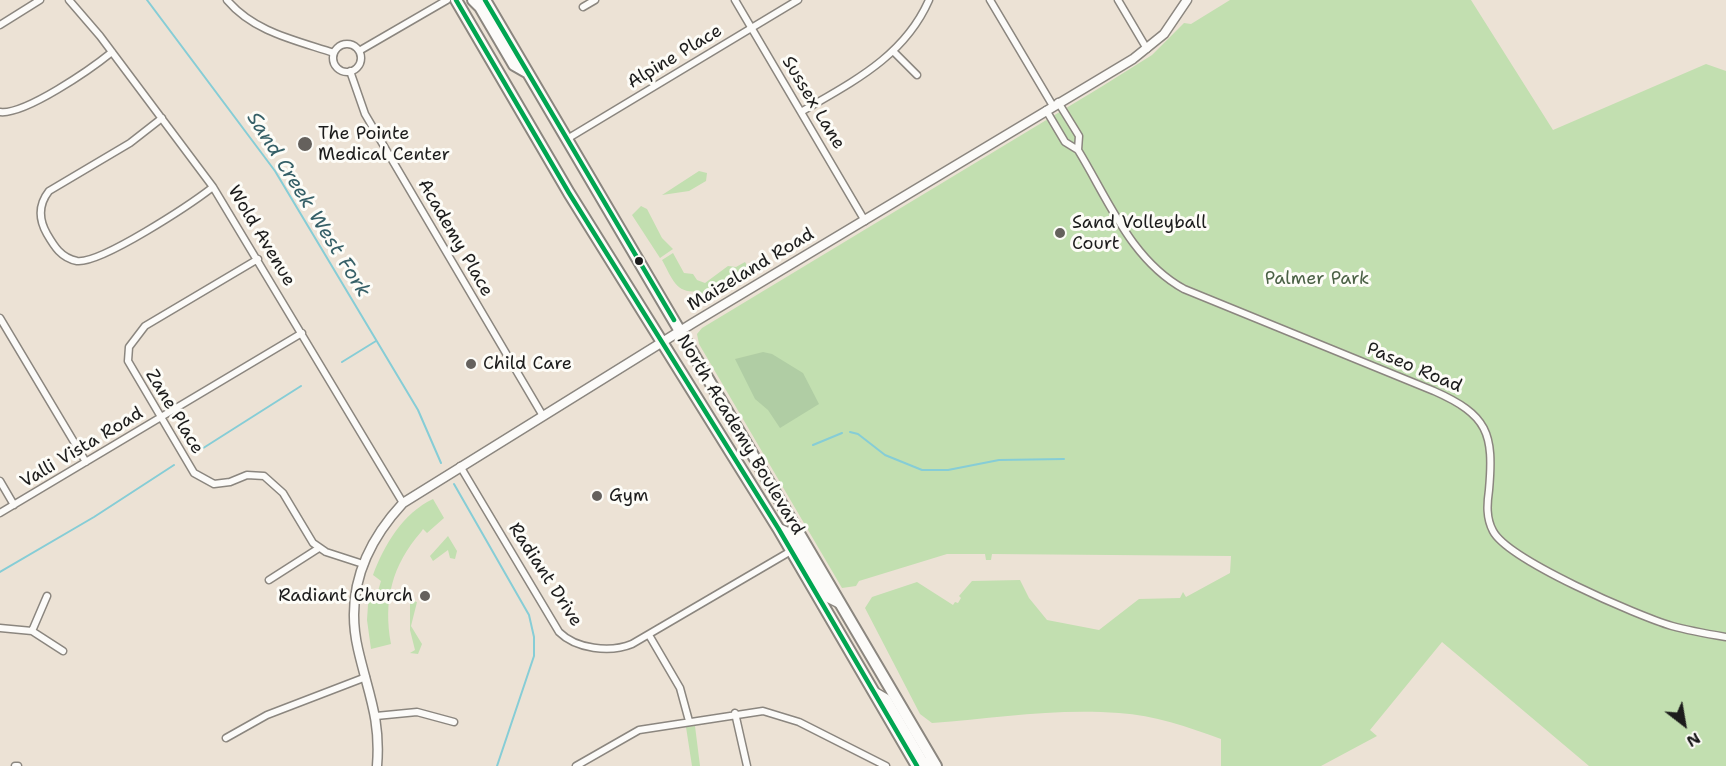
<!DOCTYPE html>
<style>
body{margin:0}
#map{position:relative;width:1726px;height:766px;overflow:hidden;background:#ece2d5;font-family:"Shantell Sans",sans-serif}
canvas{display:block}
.north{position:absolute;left:1654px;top:694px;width:60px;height:60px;-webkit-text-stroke:4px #fdfcf7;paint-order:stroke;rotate:149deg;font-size:16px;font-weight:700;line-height:24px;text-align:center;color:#1c1c1c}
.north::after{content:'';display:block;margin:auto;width:21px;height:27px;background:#1c1c1c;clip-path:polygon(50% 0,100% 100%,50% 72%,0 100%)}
</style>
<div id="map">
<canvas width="1726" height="766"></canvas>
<div class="north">N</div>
</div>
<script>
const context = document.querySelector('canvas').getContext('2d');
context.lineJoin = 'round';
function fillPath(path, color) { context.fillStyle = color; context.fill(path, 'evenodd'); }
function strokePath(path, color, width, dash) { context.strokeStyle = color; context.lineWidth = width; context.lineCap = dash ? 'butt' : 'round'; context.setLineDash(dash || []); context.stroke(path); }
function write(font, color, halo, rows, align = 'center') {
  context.font = font + ' "Shantell Sans",sans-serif'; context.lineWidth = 6; context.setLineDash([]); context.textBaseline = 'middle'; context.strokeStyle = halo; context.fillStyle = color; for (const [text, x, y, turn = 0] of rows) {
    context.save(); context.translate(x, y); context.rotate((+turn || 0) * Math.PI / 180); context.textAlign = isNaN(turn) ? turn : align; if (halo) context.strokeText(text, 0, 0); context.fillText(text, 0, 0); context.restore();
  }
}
const green = new Path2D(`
 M1230,0H1471L1553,130L1706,64L1726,71V766H1589L1442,642L1370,730L1377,736L1321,766H1221V739C1188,727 1154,715 1119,713C1056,708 995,718 932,723L920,714L865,608L872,597L917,582L953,605L955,602L958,603L961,598L959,596L972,581L1020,580L1029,598L1047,620L1099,630L1139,599L1180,598L1183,592L1186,597L1230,573L1231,556L992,554L991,560H986L985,554H947L859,581L856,586L842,588L699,344L697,334L702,328L1101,87L1152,55L1184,23L1191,24Z
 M699,171L707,173L706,181L689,191L662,195Z
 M641,206L647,209L662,238L673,249L660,258L632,215Z
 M673,253L684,273L693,274L697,280L705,283L728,266L736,267L745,262L751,272L722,288L702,295L698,291C676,295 671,276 662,260Z
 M433,499L444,518L427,533L423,529L421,532C392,565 383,601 391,644L371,649L367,620L369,590L378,591L381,581L373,575C384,545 403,513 433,499Z
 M448,536L457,551L455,559L450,558L448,550L433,561L430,556Z
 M410,600L417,602L411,626L422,644L418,654L410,653L415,650L410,630Z
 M695,726L700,766H692L686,727Z`);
const forest = new Path2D(`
 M763,352L772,354L803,373L819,404L780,428L768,410L755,399L735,359Z`);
const stream = new Path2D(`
 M147,0L275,171L418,410L441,463
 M342,362L376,341
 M850,432L858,434L885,455L922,470H948L999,460L1064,459
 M813,445L842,433
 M197,452L301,386
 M454,484L529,615L534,637V656L497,766
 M0,572L94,517L174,465`);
const minor = new Path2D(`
 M69,0L100,36L213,187L403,503
 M227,0C254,32 295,40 334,53
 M735,0L865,221
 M990,0L1053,106
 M1118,0L1147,49
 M583,7L595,0
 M0,25L40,0
 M333 58a14 14 0 1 1 28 0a14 14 0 1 1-28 0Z
 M359,51L447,0
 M894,52L917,75
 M350,71L365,114L543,416
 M1058,102L1079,136L1078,150
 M1046,110L1065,142L1078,150C1108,199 1131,260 1184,289L1434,391C1488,415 1494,433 1489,490C1487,504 1486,518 1493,531C1508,560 1638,616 1672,626C1690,631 1708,634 1726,637
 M0,112C25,115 91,69 112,52
 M801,112C852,82 904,57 929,0
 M162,118L130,143L49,191C38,205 39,220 47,234C54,246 61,258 77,261C101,264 191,204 213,187
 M567,139L798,0
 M258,259L145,326L129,347L128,361L194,473L214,484L230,482L247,475L264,476L283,493L313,543L326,552L363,564
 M0,318L86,462
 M460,466L559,632C576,649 610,653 632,644L791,551
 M0,481L14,505
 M0,513L302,333
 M269,580L319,548
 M0,628L32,631L63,651
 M32,631L47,596
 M649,635L680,688L689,721
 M735,713L747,766
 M376,716L417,712L454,722
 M226,738L267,715L366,677
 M15,766H18
 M576,766L639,730L763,711L799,722L886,766`);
const secondary = new Path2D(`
 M377,766C381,719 368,693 358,649C345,593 365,544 403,503L693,323L1133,59L1164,34L1187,0`);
const primary = new Path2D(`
 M778,528L787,532L793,540L827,597L839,603
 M874,692L886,699L923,762L935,764`);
const trunk = new Path2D(`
 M456,0L569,193L778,528L917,766
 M473,0L480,7L514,65L528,73
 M485,0L936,766`);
const bus1 = new Path2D(`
 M456,0L569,193L778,528L917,766
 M485,0L674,320`);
const markers = [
 [305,144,8,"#65615d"],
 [1060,233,6,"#65615d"],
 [639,261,5,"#1c1c1c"],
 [471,364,6,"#65615d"],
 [597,496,6,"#65615d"],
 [425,596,6,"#65615d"]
];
const streetNames = [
 ["Alpine Place",675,57,-31],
 ["Sussex Lane",813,103,59],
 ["Wold Avenue",261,236,59],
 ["Academy Place",455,238,60],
 ["Maizeland Road",751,270,-31],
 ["Paseo Road",1414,368,23],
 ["Zane Place",174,412,59],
 ["North Academy Boulevard",740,435,59],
 ["Valli Vista Road",82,448,-31],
 ["Radiant Drive",545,575,57]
];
const poiNames = [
 ["The Pointe",318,134],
 ["Medical Center",318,155],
 ["Sand Volleyball",1072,223],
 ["Court",1072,244],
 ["Child Care",483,364],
 ["Gym",609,496],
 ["Radiant Church",413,596,"right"]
];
const parkNames = [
 ["Palmer Park",1317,279]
];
const waterNames = [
 ["Sand Creek West Fork",308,205,58]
];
fillPath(green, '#c2dfb0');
fillPath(forest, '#b0cda4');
strokePath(stream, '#86cdd6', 2);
strokePath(minor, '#8b867f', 9);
strokePath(secondary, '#8b867f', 11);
strokePath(primary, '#8b867f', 12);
strokePath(trunk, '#8b867f', 14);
strokePath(minor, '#fcfbf9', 6);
strokePath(secondary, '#fcfbf9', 8);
strokePath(primary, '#fcfbf9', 9);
strokePath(trunk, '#fcfbf9', 10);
strokePath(bus1, '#00a651', 4.5);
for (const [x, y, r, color] of markers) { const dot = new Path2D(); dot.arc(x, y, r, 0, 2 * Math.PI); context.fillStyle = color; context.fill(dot); strokePath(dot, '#fdfcf7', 2); }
write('18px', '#1c1c1c', '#fdfcf7', streetNames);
write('18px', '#1c1c1c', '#fdfcf7', poiNames, 'left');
write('18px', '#4a6045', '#fdfcf7', parkNames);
write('italic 20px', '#355f67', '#fdfcf7', waterNames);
</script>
